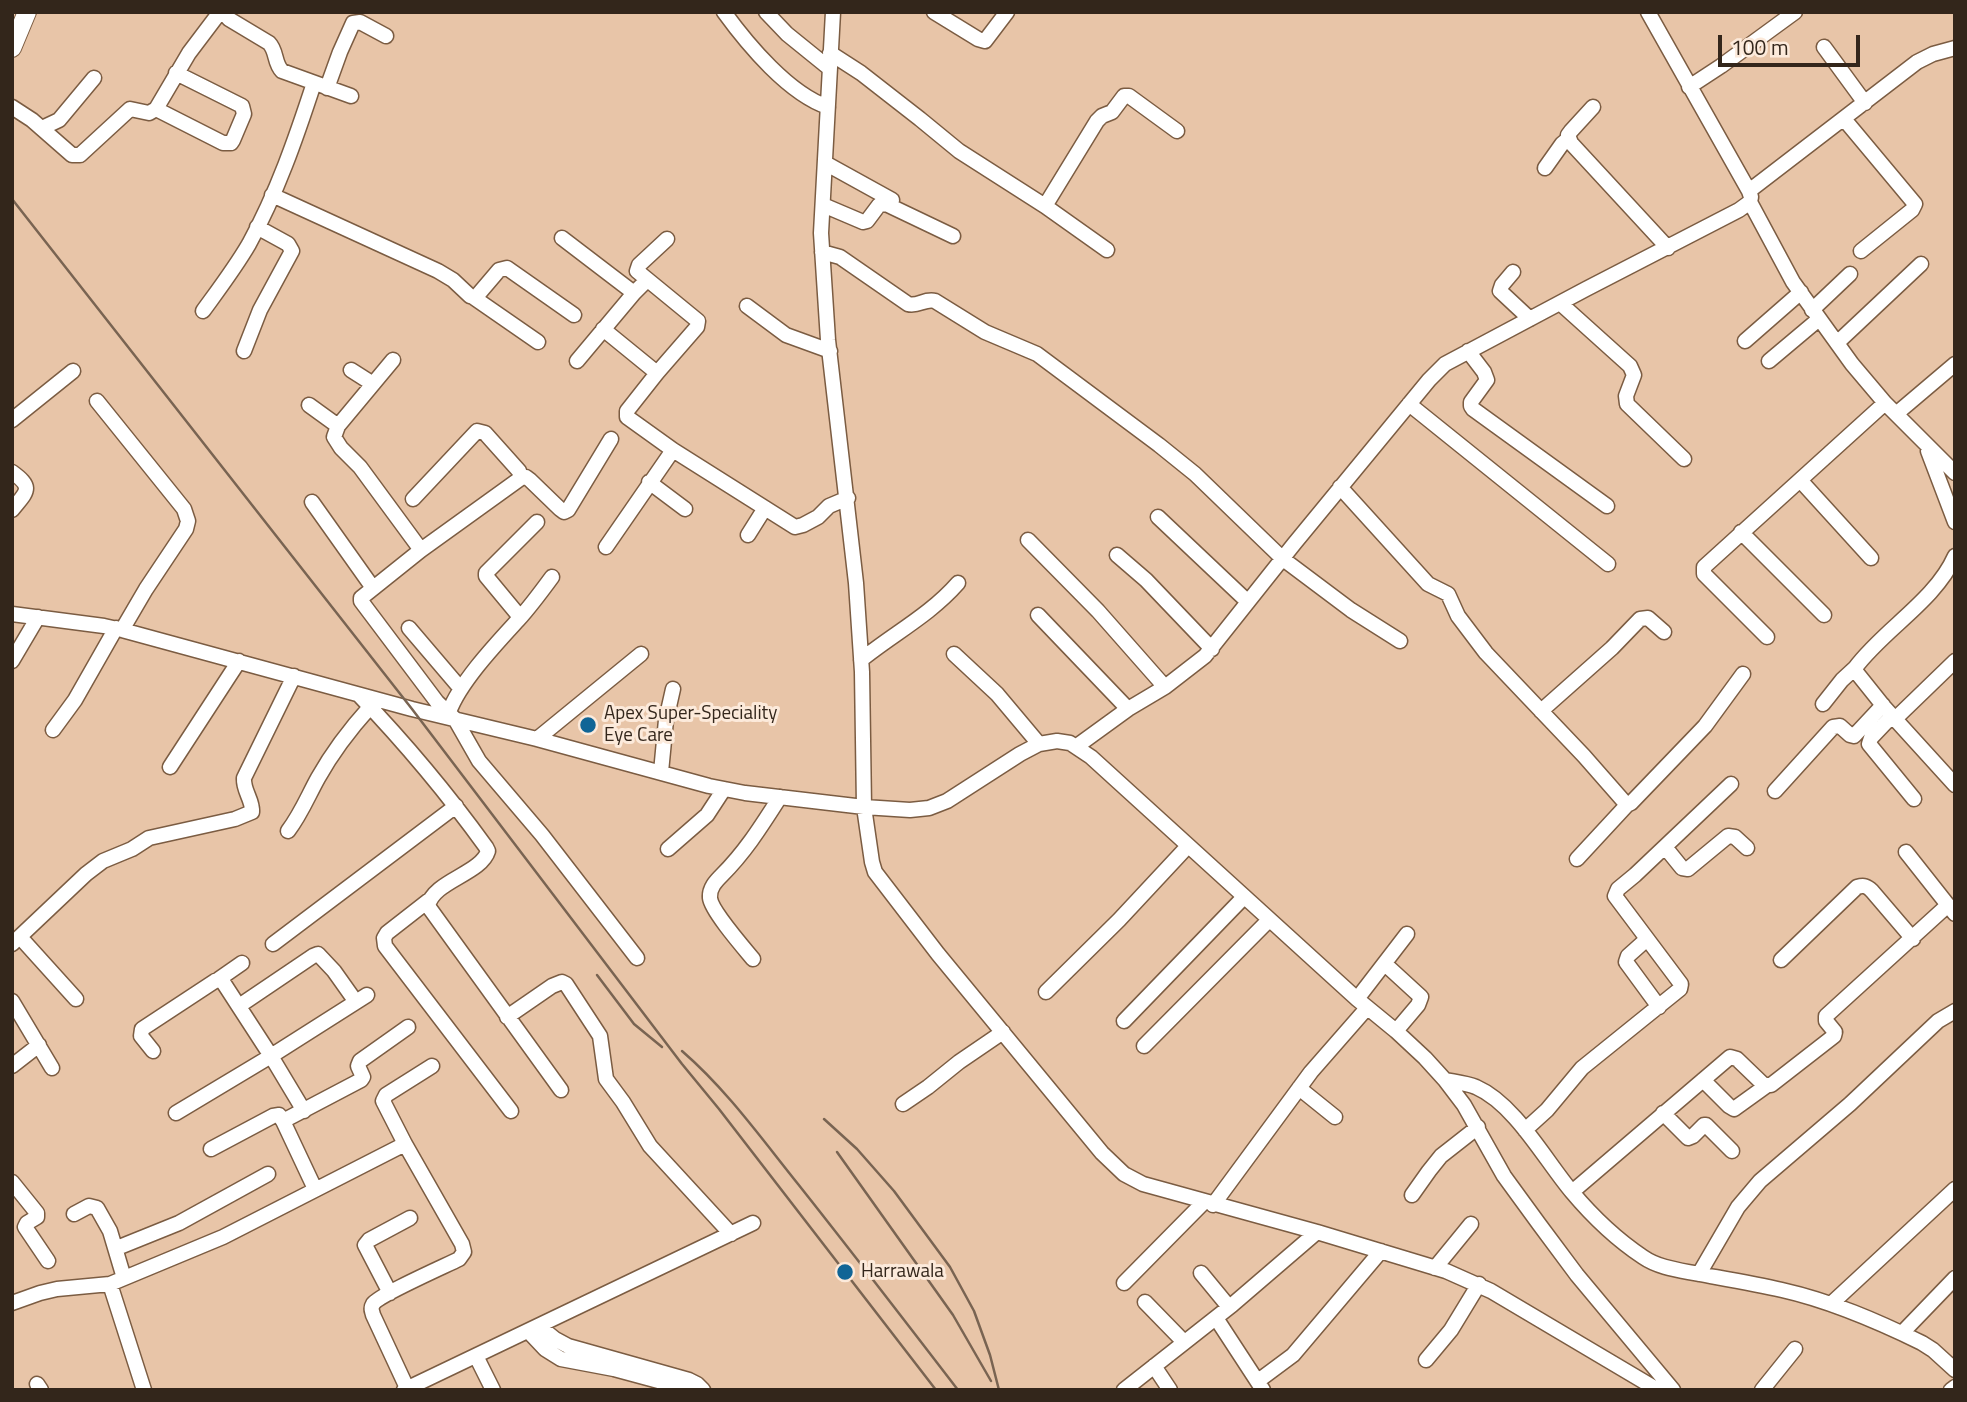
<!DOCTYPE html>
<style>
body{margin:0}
#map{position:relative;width:1967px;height:1402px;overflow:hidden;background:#e8c5a8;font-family:"Titillium Web",sans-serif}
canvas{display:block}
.frame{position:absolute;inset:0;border:14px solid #33261b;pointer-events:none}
.scale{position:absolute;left:1718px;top:35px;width:142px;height:32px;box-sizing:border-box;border:4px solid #33261b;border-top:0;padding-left:9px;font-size:21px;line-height:24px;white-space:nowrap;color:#33261b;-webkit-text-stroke:5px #fceadb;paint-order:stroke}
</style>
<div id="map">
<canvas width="1967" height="1402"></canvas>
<div class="frame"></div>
<div class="scale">100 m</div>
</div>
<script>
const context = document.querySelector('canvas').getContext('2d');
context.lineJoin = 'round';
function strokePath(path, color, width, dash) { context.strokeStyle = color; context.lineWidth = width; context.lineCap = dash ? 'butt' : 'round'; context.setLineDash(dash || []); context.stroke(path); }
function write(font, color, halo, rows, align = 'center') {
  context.font = font + ' "Titillium Web",sans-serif'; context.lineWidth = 6; context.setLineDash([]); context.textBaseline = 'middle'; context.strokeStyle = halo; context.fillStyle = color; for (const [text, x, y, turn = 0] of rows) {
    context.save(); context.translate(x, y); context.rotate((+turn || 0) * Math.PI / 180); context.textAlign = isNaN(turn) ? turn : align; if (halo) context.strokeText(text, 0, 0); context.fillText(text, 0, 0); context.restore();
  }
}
const minor = new Path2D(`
 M223,12L229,19L269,43C277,51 274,63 282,71L351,96
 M724,12C748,45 789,94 828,107
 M766,12L787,34L829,68
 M833,12L821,233L828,340L856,583L862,672L864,807L872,862L875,872L938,954L1102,1153L1124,1174L1143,1184L1317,1232L1446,1271L1491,1291L1658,1390
 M934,12L978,39L985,41L1007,12
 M1824,47L1865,103
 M830,53L861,73L920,119L959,151L1045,206L1107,250
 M1689,87L1721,66L1795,12
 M327,88L340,52L353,23L360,22L386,36
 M12,107L32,120L72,155H80L130,109L149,113L156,109L189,53L220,12
 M1593,107L1571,131L1568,135L1571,143L1668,248
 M156,109L223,143H231L233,140L244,114L242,106L176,73
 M1844,119L1915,204L1912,210L1861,251
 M42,128L59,120L94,78
 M825,163L892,200
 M1545,168L1562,144L1568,139
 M1749,191L1917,62L1933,54L1955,48
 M272,195L438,271L453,280L470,296L476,297L499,270L507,268L574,315
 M1750,202L1793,282L1852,364L1885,403L1955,473
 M823,205L863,222L867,221L879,205L886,204L953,236
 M1045,206L1097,121L1102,116L1112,112L1124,96H1129L1177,131
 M562,238L634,293
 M667,239L639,265L637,271L698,321L697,327L657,373L627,411V417L673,450L795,527L803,525L818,517L829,506L848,498
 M822,252L840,257L908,304C918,307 925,298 935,301L985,332L1037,354L1159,445L1195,474L1283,559L1351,610L1400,641
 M1513,272L1502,285L1500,291L1530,319
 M473,297L538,342
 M1560,303L1630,366L1634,375L1626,396L1627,404L1684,459
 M747,306L786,335L830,351
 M1812,310L1850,274
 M203,311C219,289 235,268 249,244C277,193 296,138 314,83
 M603,329L657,373
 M1745,341L1801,292
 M1837,343L1921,264
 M244,351L260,310L292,251L288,244L257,227
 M1468,351L1484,372L1487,380L1471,402V406L1473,409L1607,506
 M393,360L338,426L334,437L341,448L360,467L421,550
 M577,361L634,293L647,280
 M1769,361L1819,319
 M351,370L373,384
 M97,401L184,509L188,521L186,529L146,589L122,630
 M1409,404L1608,564
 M309,405L338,426
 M1896,414L1955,364
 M12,420L73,371
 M611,439L568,510L564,512L560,509L530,480L526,477L521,478L421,550L361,598V601L437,702L455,719L479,761L542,835L637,958
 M1928,451L1955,522
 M12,472C34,488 27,491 12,510
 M1800,480L1871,558
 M649,482L685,509
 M1340,487L1428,584L1448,594L1458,616L1486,653L1584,756L1627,805L1631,803L1705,726L1743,674
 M413,499L477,431L485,433L519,471L521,478
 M312,502L373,588
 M1158,517L1248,602
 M1741,532L1824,615
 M748,535L765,508
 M1028,540L1098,611L1165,687
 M606,547L673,450
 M1117,555L1146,580L1212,649
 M1955,556C1935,601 1884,629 1855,668L1857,673L1885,708L1955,785
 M12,614L104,626L122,630L412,709L537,739L709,786L745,793L864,807L910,810L929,808L947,801L1020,754L1039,744L1057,741L1070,743L1091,757L1357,999L1396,1031L1425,1058L1445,1080L1464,1105L1504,1176L1539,1224L1577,1275L1673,1390
 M1038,615L1128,709
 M520,617L486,576V573L537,522
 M409,628L461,689
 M1767,637L1704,574V567L1885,403
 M954,654L997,694L1039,744
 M861,660C893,634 930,615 958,583
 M12,661L38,617
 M359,695C405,743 447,793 486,847L488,851C481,874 433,881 428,906L561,1090
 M1823,704L1842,680L1855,668
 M1541,711L1612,648L1640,619L1648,618L1664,632
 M449,712C460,682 496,644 518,620C530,607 541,592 552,577
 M1892,716L1871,738L1869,744L1914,799
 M1895,719L1955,661
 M53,730L75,700L116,628
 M537,739L641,654
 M1077,746L1128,709L1165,687L1205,656L1294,544L1429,380L1445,364L1586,289L1739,210L1750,202L1751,197L1749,191L1648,12
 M170,767L239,661
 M661,772L666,720L673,689
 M1775,791L1833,727L1840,726L1850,735L1854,736L1883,705
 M288,831C301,814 308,796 318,778C332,753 351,728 370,707
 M1665,847L1682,868L1688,869L1728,836L1735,837L1747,848
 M668,849L707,815L724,789
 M1906,852L1955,914
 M1577,859L1627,805
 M428,901L387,933L384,938L385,946L511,1111
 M20,937L76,999
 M1647,939L1628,956L1626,962L1659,1007
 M12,944L86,874L103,861L132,849L149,838L235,819L252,812C253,800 243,791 244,778L294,676
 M273,944L456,806
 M753,959C743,947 711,910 710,898C709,888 716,881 722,875C746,851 762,825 780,797
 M1781,960L1857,887C1864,885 1867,886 1872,891L1913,939
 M1385,964L1421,997L1418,1005L1396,1031
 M219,979L242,963
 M1046,992L1119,920L1188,846
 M1357,999L1407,934
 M12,1001L52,1068
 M239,1006L313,956L318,954L334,971L356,1002
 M507,1017L552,986L562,982L566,984L600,1036L606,1079L623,1102L650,1146L731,1234
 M1124,1021L1244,897
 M1144,1046L1269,920
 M153,1051L141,1036L142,1029L215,981L221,979L271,1056L304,1111
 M12,1066L39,1045
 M1445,1080C1455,1082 1466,1083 1476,1087C1515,1104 1545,1160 1572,1192C1593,1217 1616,1239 1643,1257C1659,1268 1679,1270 1699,1274C1726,1279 1755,1284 1782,1290C1831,1301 1877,1321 1922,1343L1933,1350L1955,1370
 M1703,1080L1729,1106L1734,1109L1766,1086
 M1299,1088L1335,1117
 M903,1104L928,1087L959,1062L1003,1032
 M176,1113L271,1056L367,995
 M1663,1113L1688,1138L1693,1136L1704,1125H1706L1732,1151
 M283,1121L361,1080L363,1077L358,1066L360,1061L408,1027
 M1525,1130L1547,1110L1582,1068L1680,989L1681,984L1615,896L1618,889L1635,875L1731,784
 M211,1149L273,1116L279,1115L283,1121L315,1189
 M12,1182L37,1213V1217L27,1223L25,1227L48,1261
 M1572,1192L1730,1057L1737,1059L1764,1085H1771L1834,1036L1835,1032L1826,1021V1016L1948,905
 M1412,1195L1429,1171L1441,1156L1478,1127
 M1213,1205L1311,1072L1367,1008
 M74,1214L89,1206L97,1208L110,1231L124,1278
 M117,1248L179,1223L268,1174
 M1435,1268L1471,1224
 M1201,1273L1229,1307
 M1699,1274L1738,1207L1760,1181L1850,1104L1938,1021L1955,1011
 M1124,1283L1204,1202
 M110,1284L144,1390
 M390,1293L365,1245L369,1240L410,1218
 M1145,1302L1184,1342
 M12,1303L40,1293L57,1289L110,1284L223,1237L405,1144
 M1831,1304L1955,1189
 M1216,1318L1263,1390
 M539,1326L555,1339L568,1346L689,1380L697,1384L703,1390
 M528,1331L545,1349L561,1359L614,1369L688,1389
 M1902,1333L1955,1278
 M476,1356L493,1390
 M1426,1360L1451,1330L1479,1284
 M1154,1366L1170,1390
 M1258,1381L1293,1355L1381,1251
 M37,1384L41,1390
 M407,1388L373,1315C372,1310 370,1309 373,1304C379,1295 445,1266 459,1259L464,1252L462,1244L405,1144L383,1101L386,1095L432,1066
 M404,1390L753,1223
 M1124,1390L1232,1305L1317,1232
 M1762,1390L1795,1349
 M1951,1390L1955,1387`);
const major = new Path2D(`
 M12,48L27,12`);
const rail = new Path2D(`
 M12,199L412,709L682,1064L719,1109L936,1390
 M597,975L634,1024L662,1047
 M682,1051C727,1090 761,1138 798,1184C852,1252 905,1321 958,1390
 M824,1119L857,1149L894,1191L950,1267L974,1311L990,1355L999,1390
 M837,1152L953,1315L991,1381`);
const markers = [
 [588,725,9,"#106596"],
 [845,1272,9,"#106596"]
];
const poiNames = [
 ["Apex Super-Speciality",604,714],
 ["Eye Care",604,736],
 ["Harrawala",861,1272]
];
strokePath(minor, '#7b5c42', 17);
strokePath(major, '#7b5c42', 20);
strokePath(minor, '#fff', 14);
strokePath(major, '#fff', 18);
strokePath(rail, '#796452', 2.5);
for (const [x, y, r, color] of markers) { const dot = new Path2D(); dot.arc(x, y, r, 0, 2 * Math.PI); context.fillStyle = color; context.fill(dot); strokePath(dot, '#fceadb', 2.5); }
write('19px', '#33261b', '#fceadb', poiNames, 'left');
</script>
